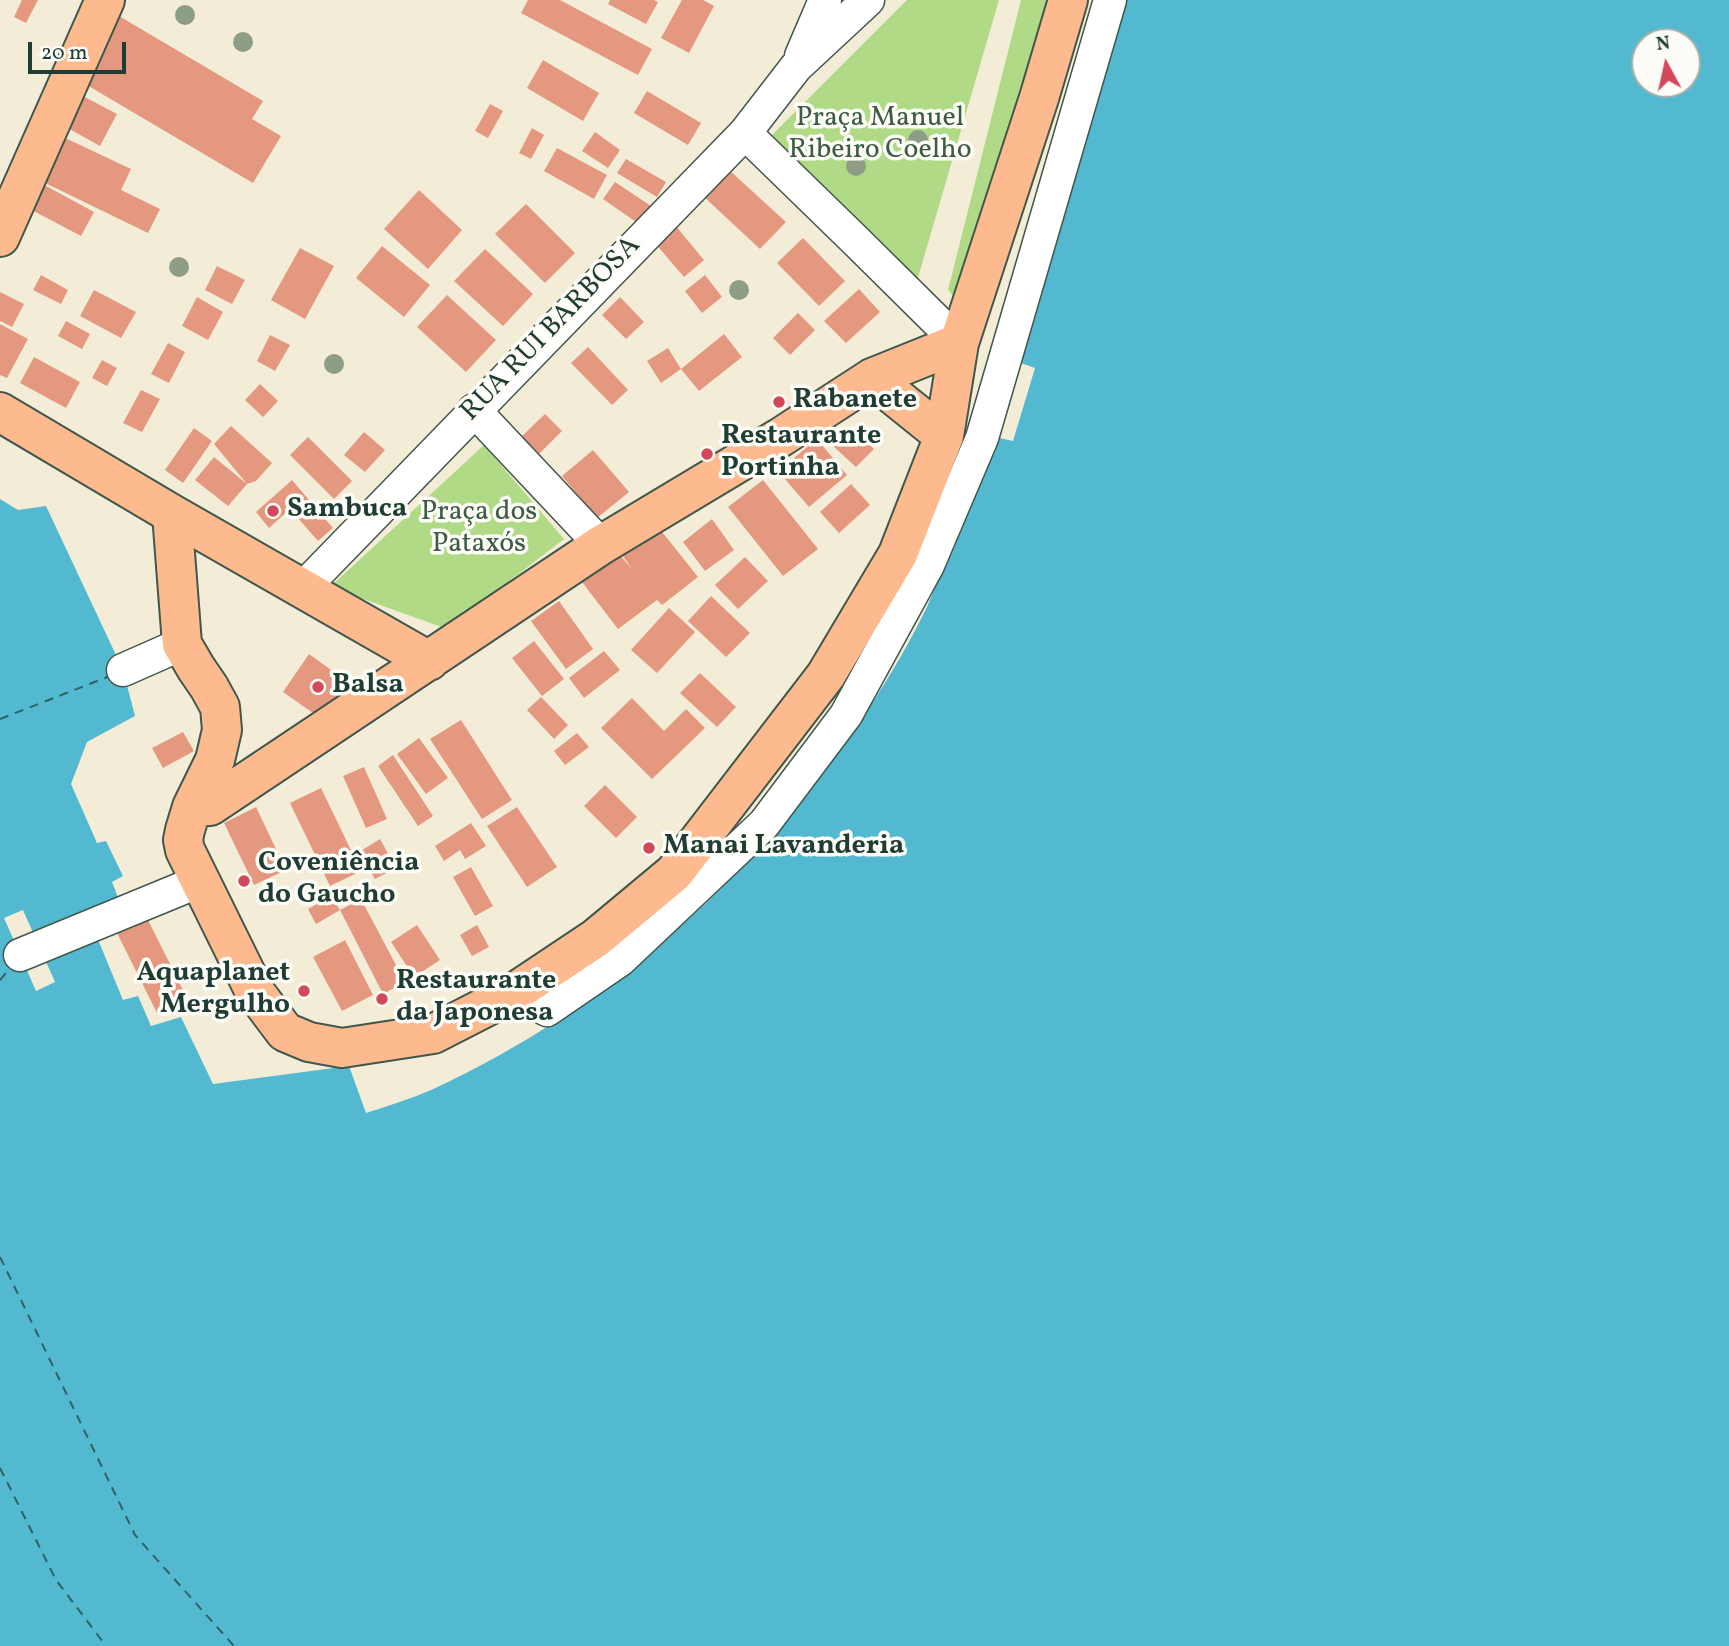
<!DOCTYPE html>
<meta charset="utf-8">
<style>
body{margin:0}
#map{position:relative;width:1729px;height:1646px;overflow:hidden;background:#f3edd7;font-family:Vollkorn,serif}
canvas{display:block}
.north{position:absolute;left:1631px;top:28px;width:70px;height:70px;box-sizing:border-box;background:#fdfcf7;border:2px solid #a4b0a9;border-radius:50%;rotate:352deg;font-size:19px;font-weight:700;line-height:28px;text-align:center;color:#1f3d34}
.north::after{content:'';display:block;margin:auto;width:24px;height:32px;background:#d1495b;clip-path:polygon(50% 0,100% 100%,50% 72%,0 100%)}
.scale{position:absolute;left:28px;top:42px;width:98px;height:32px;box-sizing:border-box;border:4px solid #1f3d34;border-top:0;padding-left:9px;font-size:21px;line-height:24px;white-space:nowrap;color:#1f3d34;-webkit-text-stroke:5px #fdfcf7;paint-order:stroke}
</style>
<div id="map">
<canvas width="1729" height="1646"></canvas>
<div class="north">N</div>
<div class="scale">20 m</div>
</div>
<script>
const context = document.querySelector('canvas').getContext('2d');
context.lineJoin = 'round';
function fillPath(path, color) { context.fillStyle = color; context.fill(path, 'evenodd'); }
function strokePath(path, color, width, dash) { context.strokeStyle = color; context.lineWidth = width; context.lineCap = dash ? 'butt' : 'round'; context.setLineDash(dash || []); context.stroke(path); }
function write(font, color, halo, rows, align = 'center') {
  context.font = font + ' Vollkorn,serif'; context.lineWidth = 7; context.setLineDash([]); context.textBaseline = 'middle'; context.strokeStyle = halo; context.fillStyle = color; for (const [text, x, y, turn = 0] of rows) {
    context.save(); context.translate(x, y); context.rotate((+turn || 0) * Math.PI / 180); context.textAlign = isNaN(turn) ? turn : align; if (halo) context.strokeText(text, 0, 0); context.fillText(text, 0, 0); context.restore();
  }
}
const green = new Path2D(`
 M907,0H999L917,281L769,138Z
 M1021,0H1054L957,300L948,290Z
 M484,445L564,539L447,629L330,587Z`);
const water = new Path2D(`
 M1126,0H1729V1646H0V499L18,510L46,506L123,670L135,716L87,742L71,784L97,843L106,841L123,876L112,882L119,900L87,913L123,1000L138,996L151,1026L181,1017L213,1084L349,1066L366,1113C388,1106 410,1099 431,1090C610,1008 764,870 871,705C891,674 910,642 926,609C935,590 941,569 948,550C962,512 976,474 990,436L1013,441L1035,368L1015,361ZM1645,42H1687V84H1645Z`);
const pier = new Path2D(`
 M23,910L55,982L36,991L4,918Z`);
const ferry = new Path2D(`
 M0,719L110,676
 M0,980L11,967
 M0,1257L135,1535L234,1646
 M0,1468L56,1580L106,1646`);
const building = new Path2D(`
 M22,0H38L26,23L14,17Z
 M528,0H560L652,49L638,75L521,13Z
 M610,0H654L658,2L646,24L608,4Z
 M682,0H703L714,6L689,53L661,38Z
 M119,16L263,101L252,119L281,136L253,183L80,81Z
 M543,60L599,93L583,121L527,88Z
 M647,91L701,123L688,145L634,113Z
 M81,95L117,114L100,146L64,126Z
 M490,104L503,111L488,138L475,131Z
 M532,128L544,135L531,159L519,153Z
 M595,132L620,150L608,168L582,151Z
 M61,136L131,169L121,190L160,209L148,233L39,180Z
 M557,148L607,175L594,199L544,171Z
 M626,159L666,182L657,197L617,173Z
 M728,169L786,222L760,249L703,196Z
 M37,181L94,212L81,236L24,206Z
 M615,182L651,206L639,224L603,199Z
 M419,190L462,230L428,269L384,229Z
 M526,204L575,253L545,283L495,234Z
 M675,225L704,260L684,277L654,242Z
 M803,238L845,281L819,306L777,263Z
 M382,246L430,285L404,317L356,278Z
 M300,248L334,266L305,319L271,300Z
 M485,249L533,294L503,326L454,281Z
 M217,266L245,280L232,304L205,290Z
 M41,275L68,290L61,304L33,290Z
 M705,275L722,297L702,313L685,291Z
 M859,289L880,312L846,343L824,321Z
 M94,290L136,312L121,338L80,316Z
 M0,292L24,304L12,327L0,321Z
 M447,295L496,340L466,372L417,327Z
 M197,297L223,312L208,340L182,326Z
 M620,297L644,322L626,339L602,315Z
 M798,313L815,330L790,355L773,338Z
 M66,321L90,334L82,349L58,336Z
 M0,324L28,339L7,378L0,375Z
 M724,334L742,357L699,391L681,369Z
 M270,335L290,345L275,371L257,361Z
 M168,343L185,352L169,383L151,374Z
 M588,347L628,390L612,405L571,363Z
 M668,348L681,369L661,383L647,361Z
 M34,357L80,382L66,408L20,383Z
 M102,360L117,368L107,386L92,378Z
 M260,384L278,401L263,417L245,400Z
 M141,390L160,399L142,432L123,423Z
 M545,414L562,431L539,454L521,437Z
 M231,426L272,463L256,481L247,484L214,444Z
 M194,428L212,441L183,483L165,470Z
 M852,428L874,449L856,467L834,447Z
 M364,432L385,450L365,472L344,455Z
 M308,437L352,481L334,499L290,455Z
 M817,439L847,475L809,507L778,471Z
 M593,450L629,492L597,518L562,476Z
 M214,457L247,484L228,506L195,480Z
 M292,480L333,528L318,541L290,509L269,528L256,512Z
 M763,480L818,549L783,576L728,507Z
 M851,484L870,505L839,533L820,512Z
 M712,519L734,550L705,571L683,542Z
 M659,528L698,577L662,605L657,600L618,629L582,582L619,554L632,569L623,556Z
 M745,557L768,581L738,609L715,585Z
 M711,596L750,633L726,657L688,621Z
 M559,601L593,649L566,669L531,621Z
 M669,608L695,632L657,673L631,650Z
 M534,641L564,679L542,696L512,658Z
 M604,651L620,670L584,698L569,678Z
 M309,654L349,683L323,720L283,692Z
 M700,673L736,707L717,727L680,693Z
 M541,697L568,725L554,739L527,710Z
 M632,698L664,731L686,709L705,728L652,779L601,728Z
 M461,720L512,800L482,819L430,739Z
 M183,732L194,751L163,768L152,748Z
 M577,733L589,747L565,765L554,751Z
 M419,738L448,778L426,794L397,754Z
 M393,755L433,816L418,826L378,766Z
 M364,767L387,819L366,828L343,776Z
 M605,785L637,817L616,838L584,806Z
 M321,788L361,871L330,886L290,803Z
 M256,807L286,870L254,885L224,823Z
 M517,807L557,867L527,887L487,826Z
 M471,823L486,846L465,859L460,850L444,861L435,846Z
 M380,839L396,868L375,879L359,852Z
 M471,867L493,906L475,916L453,877Z
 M331,896L340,910L316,924L308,909Z
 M361,899L405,982L383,994L340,910Z
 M147,918L187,998L157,1013L117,933Z
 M417,925L440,960L414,977L391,942Z
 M477,925L489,947L472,956L460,935Z
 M345,940L373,995L342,1011L313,957Z`);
const minor = new Path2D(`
 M801,56L825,0
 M745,133L857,242L959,343
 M474,410L601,545
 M302,589L745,133L796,67L868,0
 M123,670L182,644
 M20,955L200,881
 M515,992L547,1010L620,960L764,824L846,715L928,565L982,438L1110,0`);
const major = new Path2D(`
 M0,237L105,0
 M872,378L944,436
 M0,412L172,514L429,661
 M172,514L182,644L196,668L209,687L220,707L222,730L215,760L192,807L185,830L183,840L185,850L255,992L285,1032L309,1042L342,1048L433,1034L515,992L596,938L674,873L826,675L898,554L944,436L959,343L1039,98L1068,0
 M192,807L210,806L601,545L781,437L872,378L959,343`);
const trees = [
 [185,15],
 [243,42],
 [918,140],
 [856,166],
 [179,267],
 [739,290],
 [334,364]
];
const markers = [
 [779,402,7,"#d1495b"],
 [707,454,7,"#d1495b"],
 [273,511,7,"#d1495b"],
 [318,687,7,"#d1495b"],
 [649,848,7,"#d1495b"],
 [244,881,7,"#d1495b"],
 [304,991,7,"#d1495b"],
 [382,999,7,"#d1495b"]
];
const parkNames = [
 ["Praça Manuel",880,120],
 ["Ribeiro Coelho",880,152],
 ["Praça dos",479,514],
 ["Pataxós",479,546]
];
const streetNames = [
 ["RUA RUI BARBOSA",552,330,-46]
];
const poiNames = [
 ["Rabanete",793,402],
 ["Restaurante",721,438],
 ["Portinha",721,470],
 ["Sambuca",287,511],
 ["Balsa",332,687],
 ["Manai Lavanderia",663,848],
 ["Coveniência",258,865],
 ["do Gaucho",258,897],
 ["Aquaplanet",290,975,"right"],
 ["Mergulho",290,1007,"right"],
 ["Restaurante",396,983],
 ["da Japonesa",396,1015]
];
fillPath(green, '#b0da86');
fillPath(water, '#53b9d1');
fillPath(pier, '#f3edd7');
strokePath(ferry, '#2f6263', 2, [9, 7]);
fillPath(building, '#e49880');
strokePath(minor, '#3f574c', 35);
strokePath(major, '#3f574c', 42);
strokePath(minor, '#fff', 32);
strokePath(major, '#fcba8e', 38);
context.fillStyle = '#8e9d86';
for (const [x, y] of trees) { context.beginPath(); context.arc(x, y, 10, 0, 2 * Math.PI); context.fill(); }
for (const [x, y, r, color] of markers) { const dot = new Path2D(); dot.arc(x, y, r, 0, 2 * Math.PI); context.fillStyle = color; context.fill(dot); strokePath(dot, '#fdfcf7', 2.5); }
write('28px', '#3c5c44', '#fdfcf7', parkNames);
write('28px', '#1f3d34', '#fdfcf7', streetNames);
write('bold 28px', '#1f3d34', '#fdfcf7', poiNames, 'left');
</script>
